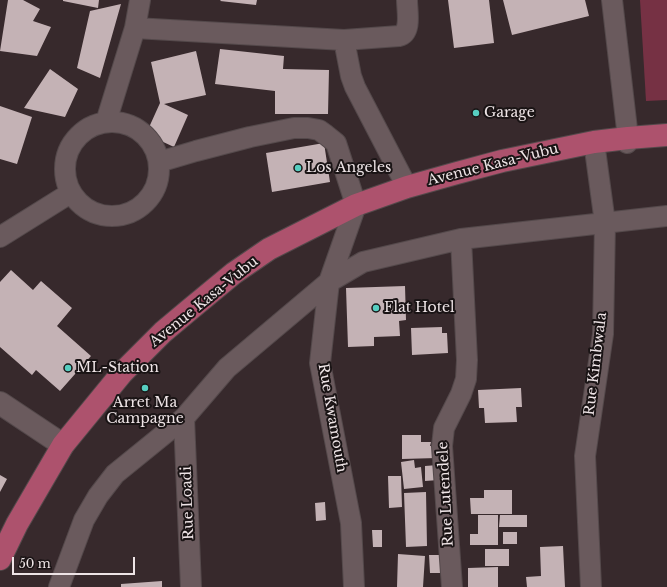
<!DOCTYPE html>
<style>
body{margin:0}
#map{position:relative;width:667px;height:587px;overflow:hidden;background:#37292c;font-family:"Libre Baskerville",serif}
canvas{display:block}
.scale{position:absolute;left:12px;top:557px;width:123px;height:18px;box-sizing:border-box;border:2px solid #eee4e6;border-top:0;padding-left:5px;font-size:12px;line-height:14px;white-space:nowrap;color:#eee4e6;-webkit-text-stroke:3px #1a1415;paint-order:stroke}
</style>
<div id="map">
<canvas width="667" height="587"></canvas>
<div class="scale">50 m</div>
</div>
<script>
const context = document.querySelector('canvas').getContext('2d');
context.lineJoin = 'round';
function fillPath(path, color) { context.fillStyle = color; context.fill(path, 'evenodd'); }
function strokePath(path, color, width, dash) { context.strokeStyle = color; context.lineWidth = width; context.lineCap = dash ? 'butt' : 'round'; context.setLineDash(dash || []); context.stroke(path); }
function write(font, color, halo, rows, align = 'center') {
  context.font = font + ' "Libre Baskerville",serif'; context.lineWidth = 4; context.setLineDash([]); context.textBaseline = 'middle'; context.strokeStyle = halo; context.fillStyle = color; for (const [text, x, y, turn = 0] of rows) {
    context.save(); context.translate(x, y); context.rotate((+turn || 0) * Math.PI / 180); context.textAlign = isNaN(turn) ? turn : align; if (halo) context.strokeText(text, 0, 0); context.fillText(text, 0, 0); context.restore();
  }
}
const green = new Path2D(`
 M640,0H667V100L646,101Z`);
const building = new Path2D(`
 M8,0H23L40,9L33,21L51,27L37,56L0,51Z
 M63,0H99L98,8L63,1Z
 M221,0H257L256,5L220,1Z
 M448,0H489L494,43L454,48Z
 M503,0H585L589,16L512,35Z
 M121,4L100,78L77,68L90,11Z
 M220,49L284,56L283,69L329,70L328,114H275V91L215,84Z
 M196,51L206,95L164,104L188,115L174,147L146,134L160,103L151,62Z
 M50,69L78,89L65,117L24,108Z
 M0,106L32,117L17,164L0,159Z
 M324,143L330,182L272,192L266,153Z
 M11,270L33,290L41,281L72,308L57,326L91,356L60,391L36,370L32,375L0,347V282Z
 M405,286L406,320L399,321L400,336L374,337V346L348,347L346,288Z
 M442,327V333H447L448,353L412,355L411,328Z
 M521,388L522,407H516L517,422L485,423L484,408H479L478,390Z
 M402,435H421V442H431L430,446H437V458L402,459Z
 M414,460L415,468L421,467L423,487L404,489L401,462Z
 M438,465L439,480L425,481V466Z
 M0,475L7,479L0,492Z
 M388,476H401L402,507L389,508Z
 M484,490H512V514H471L470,498H484Z
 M426,492L427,546L406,547L404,493Z
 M325,502L326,520L316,521L315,503Z
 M478,515H498V545H470V534H478Z
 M500,515H527V527H499Z
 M372,530H382V547H373Z
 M503,532H517V544H503Z
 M563,546L565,587H527L526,577L541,576L540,547Z
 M485,549H509V566H485Z
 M398,554L425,556L423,587H397Z
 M429,555H444V573H430Z
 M498,567V587H468V568Z
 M162,581V587H121V584Z`);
const street = new Path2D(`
 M612,0L628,138L627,143
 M135,28L344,40L399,36C412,33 407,11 407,0
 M344,40L351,76L355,87L407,187
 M106,122L135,28L140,0
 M65 169a47 47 0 1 1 94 0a47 47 0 1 1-94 0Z
 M159,162L196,151L250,137L294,128H308L319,130L326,135L336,143L356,205L329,282L320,363L351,523L354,587
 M0,237L64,197L70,192
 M184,418L191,587
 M59,587L84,520L98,496L115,474L184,418L227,368L329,282L363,262L461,239L667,216
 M452,587L442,446L444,428L461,394L466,379L467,360L461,239
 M591,587L585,456L603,334L605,223L594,142`);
const secondary = new Path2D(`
 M0,403L63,445`);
const primary = new Path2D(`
 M0,559L17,524L63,445L122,373L163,332L188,311L234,273L269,249L356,205L407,187L457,173L502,161L594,142L628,138L667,135`);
const markers = [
 [476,113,4,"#57cec1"],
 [298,168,4,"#57cec1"],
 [376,308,4,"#57cec1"],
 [68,368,4,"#57cec1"],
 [145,388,4,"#57cec1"]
];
const poiNames = [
 ["Garage",484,113],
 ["Los Angeles",306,168],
 ["Flat Hotel",384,308],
 ["ML-Station",76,368],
 ["Arret Ma",145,403,"center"],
 ["Campagne",145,419,"center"]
];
const streetNames = [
 ["Avenue Kasa-Vubu",493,165,-14],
 ["Avenue Kasa-Vubu",204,302,-39],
 ["Rue Kimbwala",596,364,-83],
 ["Rue Kwamouth",332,418,80],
 ["Rue Lutendele",446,494,-93],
 ["Rue Loadi",188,503,-92]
];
fillPath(green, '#763144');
fillPath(building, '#c4b2b5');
strokePath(street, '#54494b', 22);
strokePath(secondary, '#54494b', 24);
strokePath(primary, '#54494b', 24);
strokePath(street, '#6a5a5d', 20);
strokePath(secondary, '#6a5a5d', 22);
strokePath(primary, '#ad526d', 22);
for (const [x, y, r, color] of markers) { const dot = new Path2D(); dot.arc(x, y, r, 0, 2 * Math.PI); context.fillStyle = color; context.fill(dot); strokePath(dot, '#1a1415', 1.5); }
write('14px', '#eee4e6', '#1a1415', poiNames, 'left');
write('14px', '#eee4e6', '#1a1415', streetNames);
</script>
